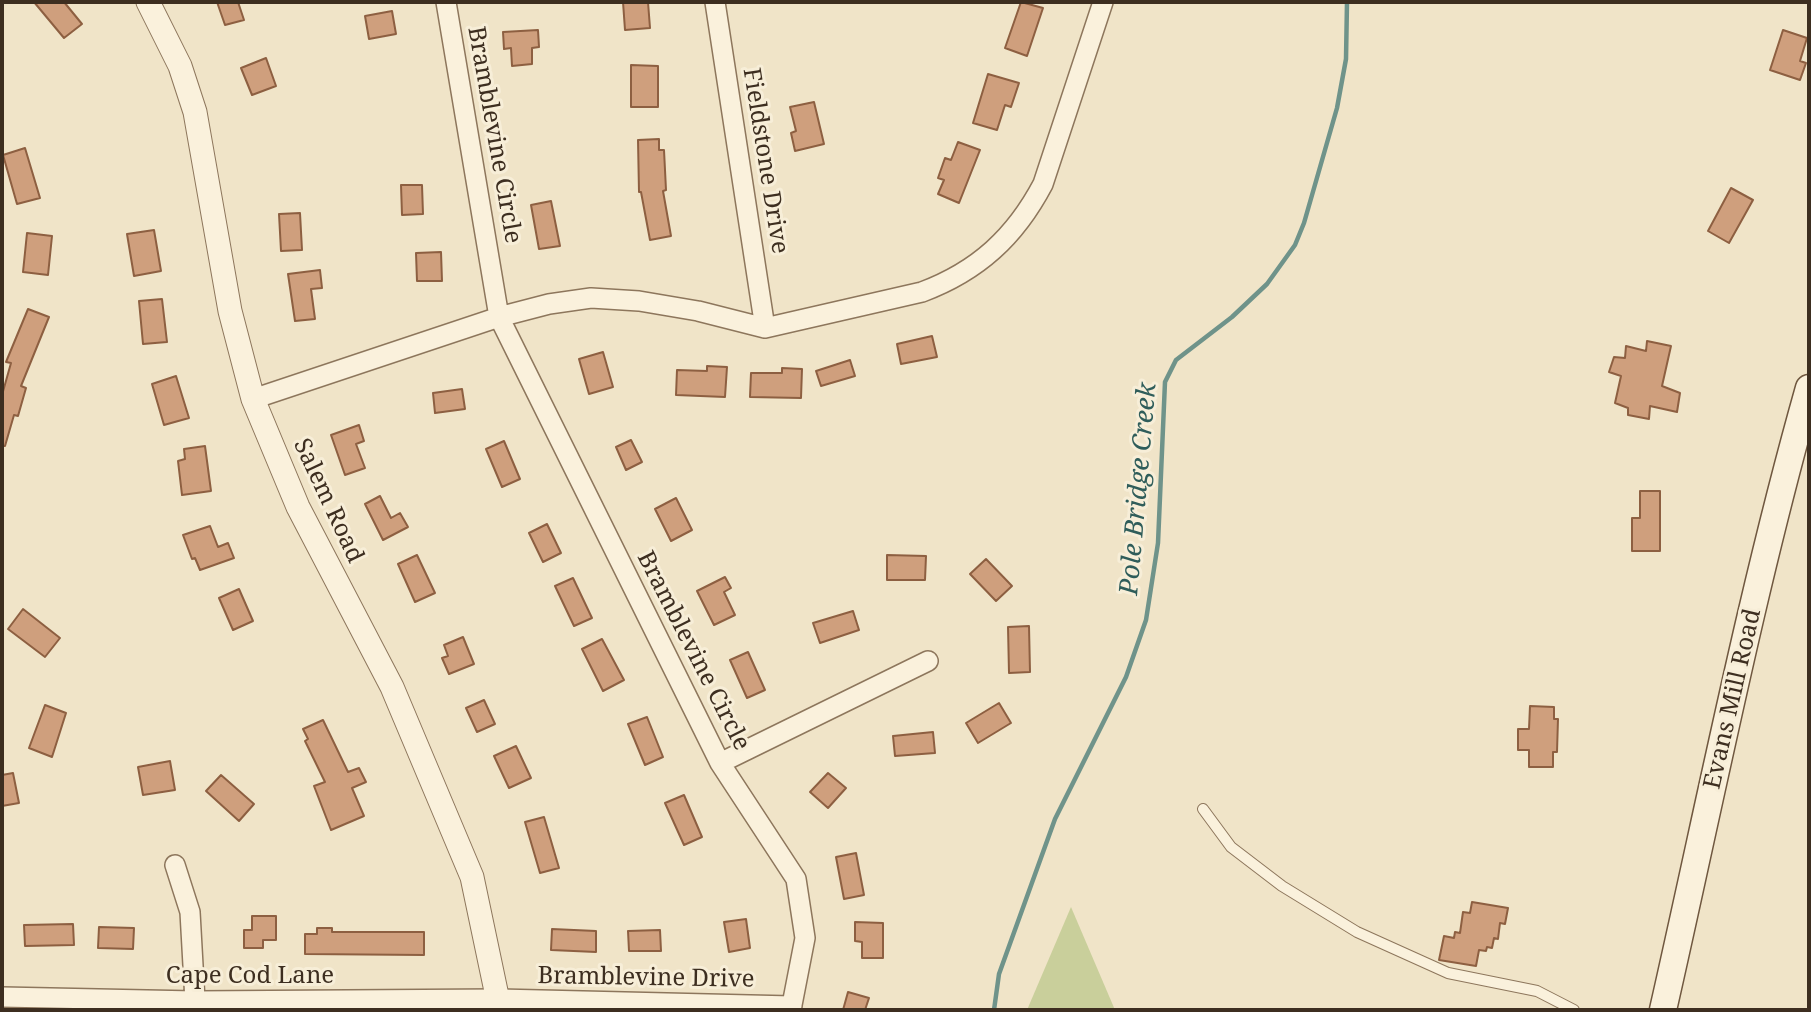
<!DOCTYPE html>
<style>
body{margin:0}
#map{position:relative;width:1811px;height:1012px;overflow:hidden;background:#f0e4c8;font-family:"Noto Serif",serif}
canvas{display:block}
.frame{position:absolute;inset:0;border:4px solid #3d2e20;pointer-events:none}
</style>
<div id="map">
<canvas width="1811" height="1012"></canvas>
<div class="frame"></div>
</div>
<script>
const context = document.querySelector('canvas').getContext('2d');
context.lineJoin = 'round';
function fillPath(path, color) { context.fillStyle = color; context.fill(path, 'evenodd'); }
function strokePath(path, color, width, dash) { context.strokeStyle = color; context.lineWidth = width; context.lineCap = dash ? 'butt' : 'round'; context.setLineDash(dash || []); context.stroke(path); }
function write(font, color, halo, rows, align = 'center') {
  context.font = font + ' "Noto Serif",serif'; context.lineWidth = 6; context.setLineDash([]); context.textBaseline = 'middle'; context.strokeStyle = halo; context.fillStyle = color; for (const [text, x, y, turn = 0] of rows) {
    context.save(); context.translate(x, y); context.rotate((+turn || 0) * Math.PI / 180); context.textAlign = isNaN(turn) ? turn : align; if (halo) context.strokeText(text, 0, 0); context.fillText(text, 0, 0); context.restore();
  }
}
const green = new Path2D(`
 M1071,907L1115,1010H1027Z`);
const stream = new Path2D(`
 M994,1010L999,974L1055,819L1126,677L1146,620L1158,543L1165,382L1176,360L1232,317L1267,284L1295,245L1304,223L1337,108L1346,59L1347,2`);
const building = new Path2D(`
 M34,2H64L82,24L64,38Z
 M217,2H238L244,20L225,25Z
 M623,2H648L650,28L625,30Z
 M1021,2L1043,8L1027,56L1005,48Z
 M392,11L396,34L369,39L365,16Z
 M538,30L539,47L532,48V64L512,66L511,48L504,49L503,32Z
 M1783,30L1807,38L1800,61L1806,63L1800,80L1770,70Z
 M266,58L276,86L252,95L241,68Z
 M631,65L658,66V107H631Z
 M988,74L1019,83L1011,107L1005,105L997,130L973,123Z
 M814,102L824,144L795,151L791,133L796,131L790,107Z
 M659,139V150H664L666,190L663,191L671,236L650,240L641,192H639L638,140Z
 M958,142L980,150L959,203L938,194L944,180L938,178L945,158L951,160Z
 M25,148L40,198L17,204L3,155Z
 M401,185H422L423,214L402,215Z
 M1731,188L1753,200L1729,243L1708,231Z
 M551,201L560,246L539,249L531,205Z
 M300,213L302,250L281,251L279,214Z
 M154,230L161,271L134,276L127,234Z
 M27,233L52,236L48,275L23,272Z
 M441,252L442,281H417L416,253Z
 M320,270L322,288L311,289L315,319L295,321L288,274Z
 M162,299L167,342L143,344L139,301Z
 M28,309L49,317L21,386L26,388L18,416L14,415L5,446H2V395L11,363L6,362Z
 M932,336L937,357L901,364L897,344Z
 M1647,341L1671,346L1662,386L1680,393L1677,412L1650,406L1649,419L1628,415V408L1615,403L1621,376L1609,372L1614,357L1625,358L1626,346L1646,351Z
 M603,352L613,387L589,394L579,359Z
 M850,360L855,376L821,386L816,371Z
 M707,366L727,367L725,397L676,395L677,370L707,371Z
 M782,368L802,369L801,398L750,397L751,373H782Z
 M176,376L189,418L164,425L152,384Z
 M462,389L465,409L435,413L433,393Z
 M359,425L364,441L356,444L365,468L345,475L331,435Z
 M631,440L642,462L626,470L616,447Z
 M504,441L520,479L502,487L486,449Z
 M205,446L211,491L182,495L178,461L185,459L184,449Z
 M1640,491H1660V551H1632V518H1640Z
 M380,496L391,518L400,513L408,527L383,540L365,504Z
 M676,498L692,530L671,541L655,509Z
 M547,524L561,553L543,562L529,533Z
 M210,526L218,547L228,543L234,558L200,570L195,558L192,559L183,535Z
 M417,555L435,593L415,602L398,564Z
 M887,555L926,556L925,580H887Z
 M986,559L1012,586L996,601L970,574Z
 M725,577L731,588L724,592L735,615L714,625L697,591Z
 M573,578L592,618L574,626L555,586Z
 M239,589L253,621L233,630L219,598Z
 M23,609L60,638L45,657L8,629Z
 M853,611L859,630L820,643L813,623Z
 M1029,626L1030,672L1009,673L1008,627Z
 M463,637L474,664L449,674L442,658L448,656L444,645Z
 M602,639L624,680L603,691L582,649Z
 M748,652L765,690L747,698L730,660Z
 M484,700L495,724L477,732L466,708Z
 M999,703L1011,723L978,743L966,723Z
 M45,705L66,713L52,757L29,748Z
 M1530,706L1554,707V719H1558L1557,752H1553V767H1529V750H1518V729H1529Z
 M647,717L663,757L645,765L628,724Z
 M323,720L348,772L359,768L366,782L352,788L364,816L331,830L314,786L325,782L305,741L308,739L303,729Z
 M933,732L935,753L895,756L893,736Z
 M516,746L531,778L509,788L494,756Z
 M170,761L175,790L143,795L138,767Z
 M13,773L19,803L2,806V775Z
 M828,773L846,788L828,808L810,792Z
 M221,775L254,804L239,821L206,791Z
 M684,795L702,837L684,845L665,803Z
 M544,817L559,868L540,873L525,822Z
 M856,853L864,895L844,899L836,857Z
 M1472,902L1508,908L1505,924L1500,923L1498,939L1494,938L1492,948L1487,947L1486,951L1479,950L1476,966L1439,960L1444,936L1454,938L1455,932L1460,933L1463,912L1470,913Z
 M252,916H276V940H263V948H244V930H252Z
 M746,919L750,948L729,952L724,922Z
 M855,922L883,923V958H862V942L855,941Z
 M73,924L74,945L25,946L24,925Z
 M99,927L134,928L133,949L98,948Z
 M317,928H332V932H424V955L305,954V934H317Z
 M552,929L596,931V952L551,950Z
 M660,930L661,951H629L628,931Z
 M848,992L869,998L865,1010H843Z`);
const service = new Path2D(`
 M1203,809L1231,847L1282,886L1357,932L1448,973L1537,991L1574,1010`);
const minor = new Path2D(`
 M446,2L499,317L720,763L796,879L805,938L791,1010
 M715,2L765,328
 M253,399L499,317L549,304L591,298L639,301L698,311L765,328L922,292C978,271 1015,237 1043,184L1103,2
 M720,763L928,661
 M175,865L190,912L195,1001
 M2,997L195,1001L499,999L792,1006`);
const tertiary = new Path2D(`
 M148,2L180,66L195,112L230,311L253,399L298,507L392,687L472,877L500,1010`);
const secondary = new Path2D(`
 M1663,1010C1710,803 1751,593 1809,388`);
const streetNames = [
 ["Bramblevine Circle",494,135,80],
 ["Fieldstone Drive",765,161,81],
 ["Salem Road",328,501,65],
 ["Bramblevine Circle",693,651,63],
 ["Evans Mill Road",1733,699,-77],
 ["Cape Cod Lane",250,976],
 ["Bramblevine Drive",646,978,1]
];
const waterNames = [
 ["Pole Bridge Creek",1139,489,-85]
];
fillPath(green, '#c9cf9b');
strokePath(stream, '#6f938a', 4.5);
fillPath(building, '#cf9f7d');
strokePath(building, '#8d5f41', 2);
strokePath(service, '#8d765c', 12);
strokePath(minor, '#8d765c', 22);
strokePath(tertiary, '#8d765c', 25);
strokePath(secondary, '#6f573f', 29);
strokePath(service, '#faf1dc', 10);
strokePath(minor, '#faf1dc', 19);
strokePath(tertiary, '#faf1dc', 23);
strokePath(secondary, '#faf1dc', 26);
write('24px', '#3d2e20', '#f7eed8', streetNames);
write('italic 26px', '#2f5d5a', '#f7eed8', waterNames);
</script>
